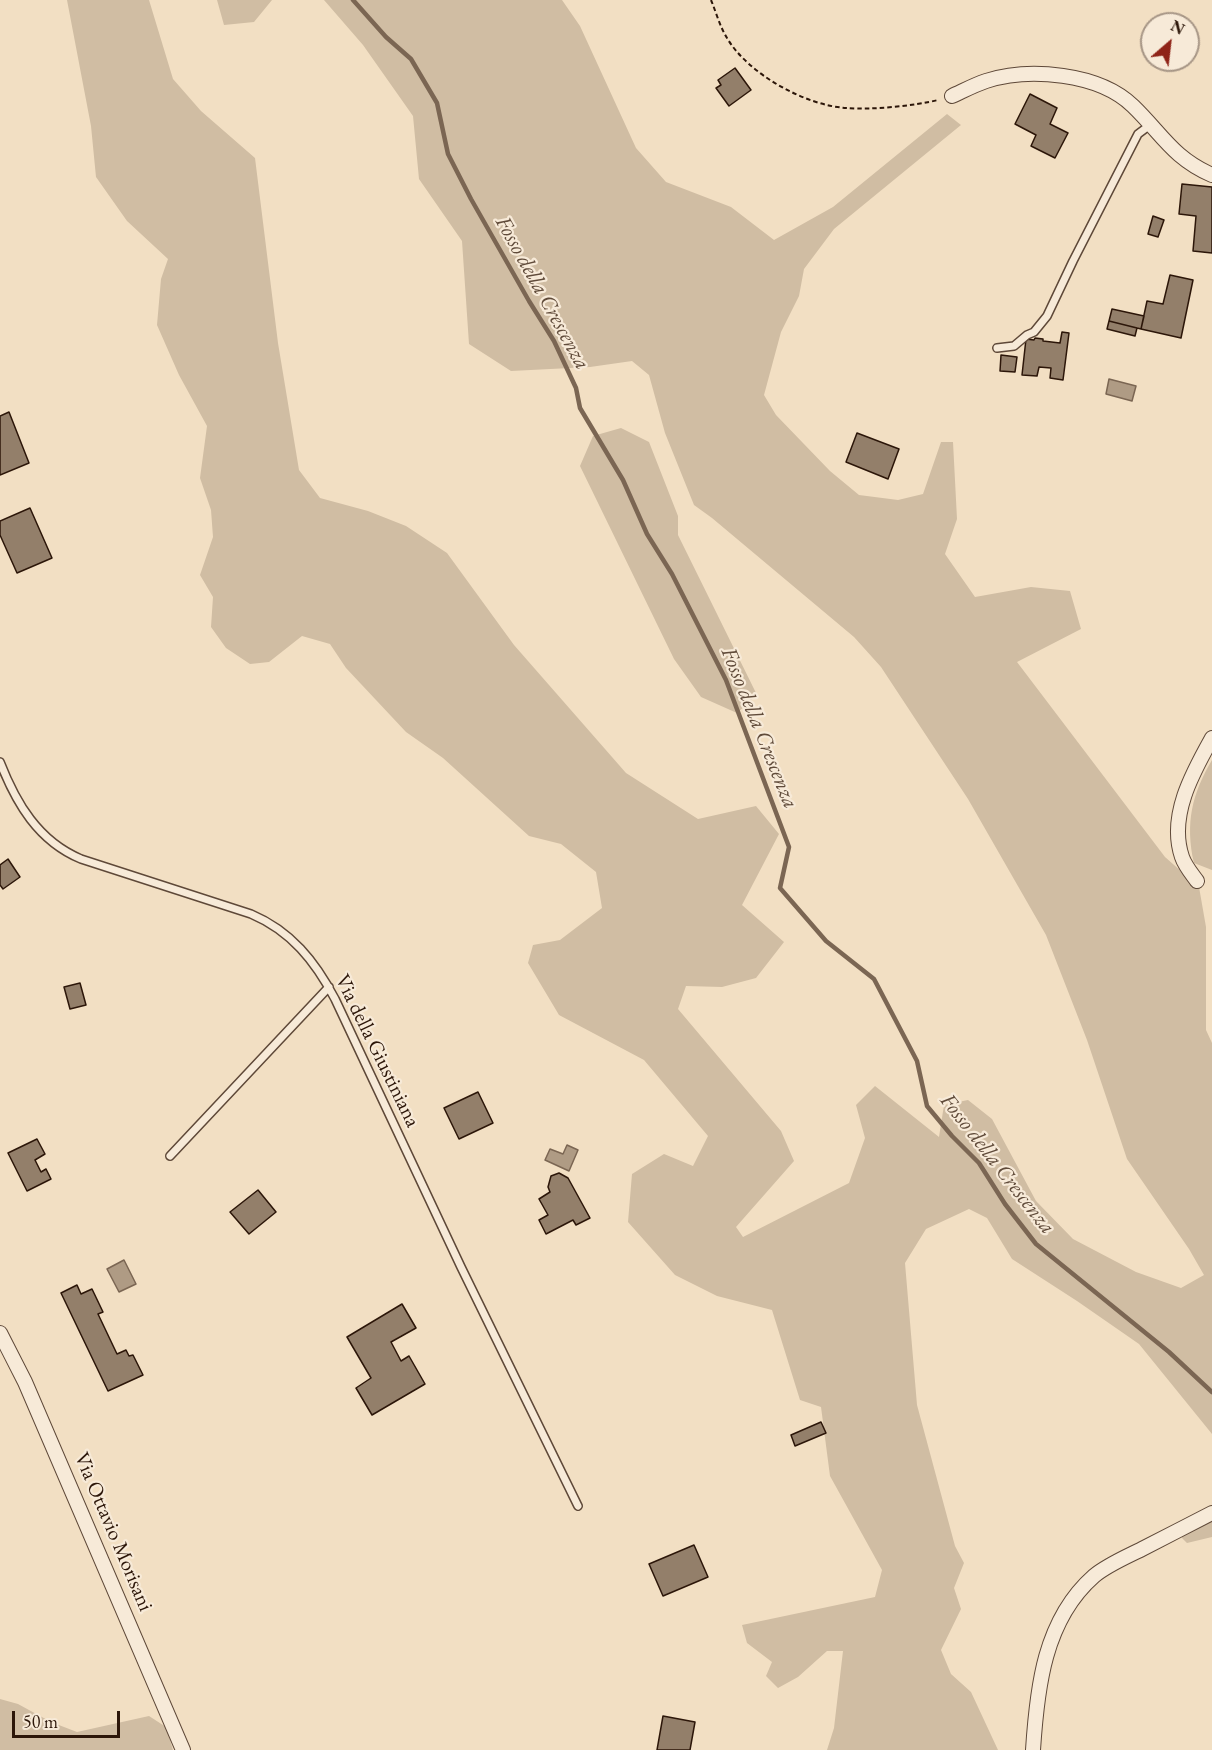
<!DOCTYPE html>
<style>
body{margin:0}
#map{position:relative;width:1212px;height:1750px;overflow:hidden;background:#f2dfc3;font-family:"EB Garamond",serif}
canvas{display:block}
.north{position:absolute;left:1140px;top:12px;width:60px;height:60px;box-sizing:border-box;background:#f7ead8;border:2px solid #a69585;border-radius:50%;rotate:28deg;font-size:16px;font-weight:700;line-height:24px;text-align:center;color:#2c1609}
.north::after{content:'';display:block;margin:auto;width:21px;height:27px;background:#8f2418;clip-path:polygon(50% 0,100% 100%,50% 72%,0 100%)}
.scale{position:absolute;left:12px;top:1711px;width:108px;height:27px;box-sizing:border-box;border:3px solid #2c1609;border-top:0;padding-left:8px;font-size:18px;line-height:21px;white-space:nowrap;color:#2c1609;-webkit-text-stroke:4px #f7ead8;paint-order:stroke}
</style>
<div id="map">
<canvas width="1212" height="1750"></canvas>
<div class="north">N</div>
<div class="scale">50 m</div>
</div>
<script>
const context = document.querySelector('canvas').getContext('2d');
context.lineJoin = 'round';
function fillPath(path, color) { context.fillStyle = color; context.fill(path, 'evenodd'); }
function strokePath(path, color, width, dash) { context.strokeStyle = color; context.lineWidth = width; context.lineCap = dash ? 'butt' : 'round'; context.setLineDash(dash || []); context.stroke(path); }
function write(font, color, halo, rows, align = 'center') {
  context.font = font + ' "EB Garamond",serif'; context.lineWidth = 4.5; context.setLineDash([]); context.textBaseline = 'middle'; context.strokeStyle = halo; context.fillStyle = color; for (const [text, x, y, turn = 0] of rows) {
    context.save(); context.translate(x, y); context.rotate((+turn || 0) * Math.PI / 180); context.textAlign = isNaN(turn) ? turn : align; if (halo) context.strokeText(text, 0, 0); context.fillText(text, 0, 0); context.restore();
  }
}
const green = new Path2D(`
 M67,0H149L173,79L201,111L255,158L278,343L299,470L320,498L368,511L406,526L447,553L514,645L626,773L698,819L756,806L779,834L742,905L784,942L756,978L722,987L686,986L678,1009L781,1131L794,1161L736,1227L743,1237L849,1183L865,1138L856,1105L875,1086L939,1137L944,1105L968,1100L992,1119L1036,1201L1073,1239L1136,1272L1181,1288L1204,1275L1189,1249L1127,1159L1087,1040L1046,935L968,799L881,667L854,637L712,518L694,505L665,433L649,375L632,361L590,367L511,371L469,344L462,241L419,179L413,116L363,45L324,0H562L580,26L636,148L666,182L731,207L774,240L833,207L947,114L961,125L834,229L804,269L799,296L781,332L764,395L776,415L830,471L859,495L898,500L923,494L941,442H953L957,519L945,554L975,597L1031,587L1070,591L1081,629L1017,662L1165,857L1199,887L1206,927V1030L1212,1043V1434L1139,1344L1077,1301L1012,1259L987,1218L969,1209L926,1229L905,1263L917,1405L955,1546L964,1563L954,1588L961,1609L941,1650L951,1674L971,1692L998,1750H827L834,1728L843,1651H827L798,1677L778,1688L766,1676L772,1662L747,1643L742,1625L875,1597L882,1570L830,1476L821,1407L800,1400L772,1310L717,1296L675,1275L628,1222L632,1174L664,1154L693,1166L708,1136L644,1060L559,1015L528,963L533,945L560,940L602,908L596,872L561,844L529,836L443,758L406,732L346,668L330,644L302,636L269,662L250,664L226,648L211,627L213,597L200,575L213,537L211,510L200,478L207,426L179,375L157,325L161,279L168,259L127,221L96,177L91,126Z
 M217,0H272L254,22L224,25Z
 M621,428L649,442L678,516V535L757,695L737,713L701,697L674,659L580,466L593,436Z
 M1212,760V870L1194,863C1185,823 1192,794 1212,760Z
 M1212,1521V1537L1187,1543L1182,1538V1533Z
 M0,1699L18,1704L51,1722L77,1732L149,1716L166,1727L173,1750H0Z`);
const water = new Path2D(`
 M1109,379L1136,386L1132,401L1106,394Z
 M567,1145L578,1150L569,1171L545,1160L550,1149L563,1154Z
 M124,1260L136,1284L119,1292L107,1269Z`);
const stream = new Path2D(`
 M353,0L386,37L411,59L437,103L448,154L471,199L529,301L554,341L576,388L580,408L623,480L647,534L672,574L726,680L789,847L780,888L826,941L874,979L917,1061L927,1106L952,1136L979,1163L1005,1204L1036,1244L1169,1352L1212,1392`);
const building = new Path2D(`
 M735,68L751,90L729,106L716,88L721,85L718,80Z
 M1030,94L1057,108L1050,124L1068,133L1055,158L1031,146L1036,135L1015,124Z
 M1182,184L1212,187V253L1193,251L1196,216L1179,214Z
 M1153,216L1164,220L1158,237L1148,234Z
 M1170,275L1193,280L1181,338L1141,329L1147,301L1163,304Z
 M1112,309L1144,316L1141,329L1109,321Z
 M1109,321L1137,328L1135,336L1107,329Z
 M1062,332L1069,333L1063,380L1050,378L1051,368L1039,367L1037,376L1022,375L1026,339L1034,340L1035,338L1043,339V341L1060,343Z
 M1001,355L1017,357L1015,372L1000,371Z
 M9,412L29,463L0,475V416Z
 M857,433L899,449L888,479L846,462Z
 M30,508L52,558L17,573L0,535V521Z
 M8,859L20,877L3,889L0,885V865Z
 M80,983L86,1005L70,1009L64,987Z
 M478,1092L493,1123L459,1139L444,1108Z
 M37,1139L45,1154L35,1160L41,1172L46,1169L51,1179L27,1191L8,1153Z
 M559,1173L568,1178L590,1218L576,1225L573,1220L546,1234L539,1220L548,1215L539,1199L550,1192L548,1187L551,1176Z
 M258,1190L276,1212L249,1234L230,1212Z
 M77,1285L81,1294L92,1289L103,1312L98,1314L117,1354L126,1350L129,1356L133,1355L143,1375L108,1391L61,1293Z
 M402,1304L416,1328L391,1342L401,1361L409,1356L425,1384L372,1415L356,1388L371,1378L347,1337Z
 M821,1422L826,1433L795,1446L791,1435Z
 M694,1545L708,1577L663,1596L649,1564Z
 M663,1716L695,1722L690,1750H657Z`);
const path = new Path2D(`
 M711,0C716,12 720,27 727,38C748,74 806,106 847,108C872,110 914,106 938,100`);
const service = new Path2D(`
 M997,348L1014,346L1027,335L1034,332L1047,316L1073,261L1138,134L1150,125
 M0,762C16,803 38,841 81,859L251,914C291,931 315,961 335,999L461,1267L578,1506
 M170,1156L329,987`);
const minor = new Path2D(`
 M952,96C963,91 974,85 986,81C1029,67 1099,73 1133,106C1162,134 1173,158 1212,175
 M1197,881C1192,874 1185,866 1182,857C1168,816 1193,772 1212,738
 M0,1333L25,1382L183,1750
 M1033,1750C1037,1688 1044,1620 1094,1576C1107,1565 1126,1557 1142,1549C1165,1537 1189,1525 1212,1513`);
const streetNames = [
 ["Via della Giustiniana",377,1051,64],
 ["Via Ottavio Morisani",113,1532,67]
];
const waterNames = [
 ["Fosso della Crescenza",542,293,61],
 ["Fosso della Crescenza",759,728,68],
 ["Fosso della Crescenza",997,1164,52]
];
fillPath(green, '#d0bda3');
fillPath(water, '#af9b84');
strokePath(water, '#7b6653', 1.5);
strokePath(stream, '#7b6653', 4.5);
fillPath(building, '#937f6a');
strokePath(building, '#2c1609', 1.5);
strokePath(service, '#5e4838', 10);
strokePath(minor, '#5e4838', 16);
strokePath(path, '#2c1609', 2, [4.5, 3]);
strokePath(service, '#f7ead8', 7);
strokePath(minor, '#f7ead8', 14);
write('21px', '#2c1609', '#f7ead8', streetNames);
write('italic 22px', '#604b3a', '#f7ead8', waterNames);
</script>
